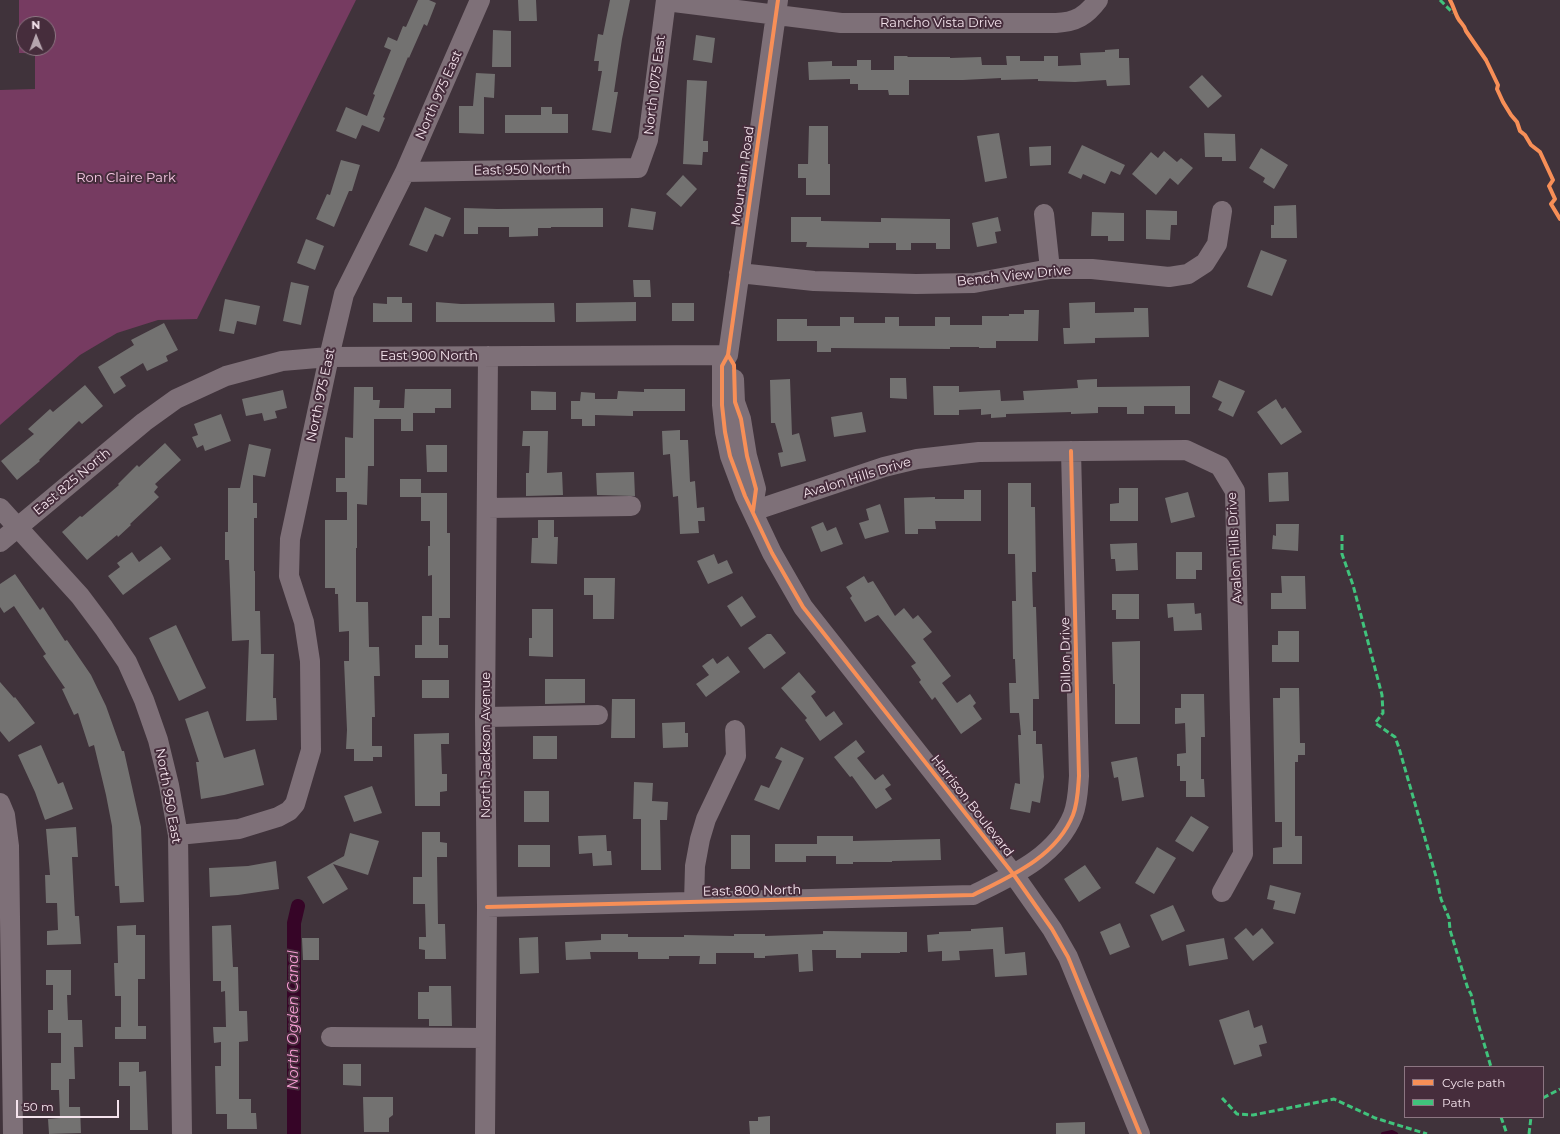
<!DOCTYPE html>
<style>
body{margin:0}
#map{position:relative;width:1560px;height:1134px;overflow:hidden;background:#40333b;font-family:Montserrat,sans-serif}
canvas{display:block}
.legend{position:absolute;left:1404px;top:1066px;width:140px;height:52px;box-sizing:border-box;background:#462d3c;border:1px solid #8c7682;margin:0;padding:5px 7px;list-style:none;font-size:12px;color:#f4e3ec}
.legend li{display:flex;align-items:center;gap:8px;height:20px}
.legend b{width:20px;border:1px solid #8c7682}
.north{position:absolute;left:16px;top:16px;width:40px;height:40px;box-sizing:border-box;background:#462d3c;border:1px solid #8c7682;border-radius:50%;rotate:359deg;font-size:11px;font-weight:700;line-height:16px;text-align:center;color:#f4e3ec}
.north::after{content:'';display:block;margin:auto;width:14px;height:18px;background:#b5a5ae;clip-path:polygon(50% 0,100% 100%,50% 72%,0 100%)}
.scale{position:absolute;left:16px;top:1100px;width:103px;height:18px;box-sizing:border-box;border:2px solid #f4e3ec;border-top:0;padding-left:5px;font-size:12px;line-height:14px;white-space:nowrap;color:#f4e3ec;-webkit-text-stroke:3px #462d3c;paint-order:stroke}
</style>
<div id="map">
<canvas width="1560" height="1134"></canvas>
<ul class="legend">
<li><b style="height:5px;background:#f78f57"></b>Cycle path</li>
<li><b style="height:5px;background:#40c37c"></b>Path</li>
</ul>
<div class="north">N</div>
<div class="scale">50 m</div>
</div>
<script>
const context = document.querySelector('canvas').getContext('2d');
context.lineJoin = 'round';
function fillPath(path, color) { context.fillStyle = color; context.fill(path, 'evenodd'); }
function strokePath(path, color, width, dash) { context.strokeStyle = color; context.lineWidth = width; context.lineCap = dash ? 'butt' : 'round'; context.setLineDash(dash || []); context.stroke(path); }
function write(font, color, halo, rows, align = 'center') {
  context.font = font + ' Montserrat,sans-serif'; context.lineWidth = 4; context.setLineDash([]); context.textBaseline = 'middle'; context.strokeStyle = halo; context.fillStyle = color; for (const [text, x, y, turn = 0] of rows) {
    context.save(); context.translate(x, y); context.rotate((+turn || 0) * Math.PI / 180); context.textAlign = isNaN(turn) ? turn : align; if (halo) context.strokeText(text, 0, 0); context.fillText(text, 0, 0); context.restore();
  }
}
const green = new Path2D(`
 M19,0H356L197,319L158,320L117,333L80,355L0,425V90L35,89V53H19ZM24,24H48V48H24Z`);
const stream = new Path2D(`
 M1383,1134L1392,1132L1396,1134`);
const canal = new Path2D(`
 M294,1134V923L298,906`);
const building = new Path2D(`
 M418,0H429L436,3L427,26L424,24L409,58L408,57L383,117L385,118L379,132L362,125L356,139L336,131L346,107L367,116L375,95L373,94L391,50L384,47L388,37L397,41L403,26L406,27Z
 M518,0H536L537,21H519Z
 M610,0H630L622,39L614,92H618L611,133L592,130L602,71H598L599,61H594L598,34L603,35Z
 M493,30L511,31V67H492Z
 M696,35L715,38L712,63L693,60Z
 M1119,49V58H1129L1130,85L1107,86L1106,80L1075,82L1038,81V79L1001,80V78L963,80H909V95H889L888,90H858V84H850V79L809,80L808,62L832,61V66H857V60H871V70H894V56H907L908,57H950V58L981,57L982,65H1007L1006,56H1020V61H1044V56H1058V66L1081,65L1080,53L1105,52V50Z
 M476,73L495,74L494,98L484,97V134L459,133V106H473Z
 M1202,75L1222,96L1208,108L1189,87Z
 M687,80L707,81L703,141H708V152H703L702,165L683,164Z
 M541,107H552V114H568V133H505V115H541Z
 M809,126H828V164H830V195H806V178H798V164H808Z
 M999,133L1007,178L985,182L977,136Z
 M1204,133L1235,134L1236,161H1222V157H1205Z
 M1082,145L1125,165L1120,175L1111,171L1105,184L1083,174L1081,179L1068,173Z
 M1051,146V165L1030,166L1029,147Z
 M1261,148L1288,165L1274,189L1263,182L1265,178L1249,168Z
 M1164,151L1177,162L1181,158L1193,168L1178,185L1170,178L1156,195L1132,174L1151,152L1158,158Z
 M341,160L360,165L352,191H349L334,227L316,219L327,194L330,195Z
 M683,175L697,189L681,207L666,194Z
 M1296,205L1297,238H1271V225H1274V206Z
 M425,207L451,218L443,237L435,234L427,252L409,245Z
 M464,208L497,209L603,208V227H551V228H538V236L509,237V227H478V234H464Z
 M631,208L656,212L653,230L628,227Z
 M1146,210L1177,211V225H1171L1170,240L1146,239Z
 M1092,212L1124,213V241H1108V236H1091Z
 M791,217H821V221L881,222V218L950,219V249H936V243H911V250H896V243H869V248L806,247L807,242H791Z
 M998,217L1001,231L995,232L997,243L977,247L972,223Z
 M306,239L324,246L315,270L297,263Z
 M1261,250L1287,260L1272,296L1247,287Z
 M633,280H650L651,297H634Z
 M291,282L309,286L301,325L283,321Z
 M387,297H402V303H412V322H373V303L387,304Z
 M225,299L260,306L256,325L237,321L234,334L219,331Z
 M436,302L461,304L554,303L555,322H436Z
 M636,302V321L576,322V303Z
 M1095,302V313L1134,312V308H1148L1149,337L1095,338V343L1064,344L1063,328H1070L1069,303Z
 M672,303H694V321H672Z
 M1024,310H1039L1038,341H996V348H979V347H950V349L831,348V352H817V341H777V319H807V326H840V317H854V323H885V317H899V326H935V317H950V325H982V316H1009V314H1024Z
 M164,323L178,350L166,356L168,361L147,371L143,363L120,377L126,386L114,394L98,367L134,345L131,340Z
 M890,378H906L907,399L890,398Z
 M790,379L792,435L799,433L806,461L781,467L778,453L783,452L775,423H771L770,380Z
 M1097,379V387L1190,386V414H1175V406H1144V414H1127V407H1098V413L1071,414V412L1006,414V417L991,418V414L981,415V409L959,410V415H934L933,386H959V392L1000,390L1001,401L1024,400L1023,391L1078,388L1077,380Z
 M1219,380L1245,391L1233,417L1218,410L1222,402L1212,397Z
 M85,385L103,406L82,424L79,421L39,460L40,461L17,480L1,461L34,434L28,429L50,409L53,412Z
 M354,387H373V400H380L379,408H404L405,389H451V408H435V413H413V431H401V419H374V466H368L367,505L357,504V548H356V602H368L369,647H379L380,676H374L375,717H372V746H382V757H373V761H354V749H346L347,730L344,661H349V631L339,632L338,594H335V588H325V520H347V492H336V478H345V437L353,438Z
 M644,389H685V411H633V416L595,415V426H582V419H571V401H580L581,392L595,393V399H617L618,391L644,392Z
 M283,390L287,408L275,411L277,418L264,421L262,413L246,416L242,399Z
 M531,391L556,392V410H531Z
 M1276,399L1282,409L1285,407L1302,432L1281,445L1257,412Z
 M862,412L866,432L834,437L831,417Z
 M221,414L231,441L205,451L203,445L197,448L192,437L198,435L194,424Z
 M680,430V440H688L690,482L695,481L697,508L704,507L705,521H698L699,533L680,534L678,496L673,497L670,454L663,455L662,431Z
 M523,431H548L547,473L562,472L563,495L526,496V473H529L530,446H522Z
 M165,443L181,460L155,484L158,487L154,492L159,497L130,524L131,525L118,537L117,535L87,560L62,532L80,516L82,517L119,485L118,484L137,465L139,467Z
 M249,444L271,449L265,477L253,475V503H257V518H254V571H255V611H260L261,654H274L273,698H276L277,720L246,721L249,640L232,641L229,560H225V532H228V488H240Z
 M426,445H447V472H427Z
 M634,472L635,496L597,495L596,473Z
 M1288,472L1289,501L1269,502L1268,473Z
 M400,479H421V497H400Z
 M1008,483H1031V507H1035L1036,572H1032L1033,607H1036L1039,699H1033V731H1036V744H1042L1044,777L1040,803L1032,801L1030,813L1010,809L1015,783L1020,784L1018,735H1021L1019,713H1010L1009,683H1016L1015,659H1013L1012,601H1016L1015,554H1008Z
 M1119,488H1138V521H1110V504L1119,503Z
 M964,490H981V521H935L936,529H918V534H905L904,498L935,497V499H964Z
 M1188,492L1195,517L1171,523L1165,498Z
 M421,493H447V533H450V618H439V645H448V658H415V645H422V616H432V575L428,576V546H430V521H421Z
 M880,504L889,532L865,539L859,523L869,520L866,509Z
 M538,520H554V537H558L557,564L531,563L532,538H538Z
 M823,522L827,531L836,527L843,544L821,552L811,527Z
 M1276,524H1299L1298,551L1272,549L1273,535L1276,536Z
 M1137,543L1138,570L1116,571L1115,559H1111L1110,544Z
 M161,546L171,559L123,595L108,576L120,567L117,563L132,552L139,562Z
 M1176,552H1202V570H1196V579H1176Z
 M714,554L718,564L727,560L733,573L708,584L697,561Z
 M15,574L40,610L43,607L65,641L67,640L91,675L106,706L122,751H124L141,827L144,902L120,903L119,886H115L112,826L106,795L94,745L89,747L78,713L74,715L62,689L65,688L43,656L46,654L14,606L4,613L0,607V584Z
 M864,576L868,583L873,581L895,616L904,608L913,619L918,615L932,632L923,639L951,676L942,683L957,703L970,694L976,703L973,706L982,719L961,734L935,697L932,700L919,682L921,680L911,666L916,663L878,615L865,622L850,598L852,596L846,587Z
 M1281,576H1305L1306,609H1271V593H1282Z
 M584,578H615L614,619H593V595H584Z
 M1112,594H1139V619H1116V610H1112Z
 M742,596L756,617L741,627L727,606Z
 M1194,603L1195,614L1201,613L1202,630L1174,631L1173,617L1168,618L1167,604Z
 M532,609H553V657L529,656V638H532Z
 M176,625L206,688L179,701L149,638Z
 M1278,631H1299V662H1272V645H1278Z
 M767,634H771L786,653L764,669L748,648Z
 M1140,641V724H1115V684H1113L1112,642Z
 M728,656L740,672L706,697L696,684L709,675L702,666L713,658L717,664Z
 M799,672L816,692L811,696L826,717L834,711L843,724L820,741L805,720L807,718L781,688Z
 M545,679H585V703L545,704Z
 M422,680H449V698H422Z
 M0,682L14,698L15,697L35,723L9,742L0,731Z
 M1280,688H1299L1300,743H1305V755H1298V762H1295V836H1302V864H1273V848L1282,847V822H1275L1273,698H1280Z
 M1181,694H1204L1205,737H1201V779H1204L1205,797H1186V781H1180V766H1177V754L1186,753L1185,723L1175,724V708H1181Z
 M612,699H635V738H611Z
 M208,711L224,758L255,749L264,785L224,795L201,799L196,762H199L185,719Z
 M685,722V733H688V747L663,748L662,723Z
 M449,733V744H441L442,774H447V791L440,792V806H415L414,734Z
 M533,736H557V759H533Z
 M856,740L865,752L857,758L875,780L883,774L891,785L885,789L892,799L876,809L852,776L850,777L834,757Z
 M41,745L58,784L63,782L73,809L45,820L35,792L18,755Z
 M781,747L804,758L779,810L754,800L761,785L769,788L782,761L775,758Z
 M1137,757L1144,797L1122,801L1118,777L1114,778L1111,762Z
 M634,782L653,783L652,801L668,802L667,820H660L661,870H641V819H633Z
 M372,786L382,813L354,822L344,796Z
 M524,791H549V822H524Z
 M1191,816L1209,827L1193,852L1175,841Z
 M76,827L78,857H72L75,916H79L81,944L47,945V931L58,930L57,903H46L45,875H50L46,829Z
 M422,832H440V842L447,843V857H437L438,924H445L446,959H425V950L419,949V937H426L425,904H413V877H422Z
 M350,833L379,841L368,875L333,864L348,889L323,904L307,877L344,856Z
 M606,835L607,851H611L612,865L593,866L592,853L579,854L578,836Z
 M731,835H750V869H731Z
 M817,836H853V841L940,839L941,860L892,861V862H853V864H836V856H806V862H775V844H817Z
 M518,845H550V867H518Z
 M1157,847L1176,858L1154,894L1135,883Z
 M276,861L279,889L238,895L210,897L209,868L248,866Z
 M1085,865L1101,888L1079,902L1064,879Z
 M1270,885L1301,893L1295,914L1273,909L1275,901L1267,899Z
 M1173,905L1185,931L1162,941L1150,915Z
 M1120,923L1130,947L1110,955L1100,932Z
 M136,925V935H145V979H138V1026H146V1039H115V1027H121V996H115L114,963H118L117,926Z
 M231,925L233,967H238L239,1011H247L248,1041L239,1042V1099H251V1113H256L257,1129H227V1114H216L215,1066H221V1042L214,1043L213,1027H226L225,991L221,992V981H213L212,926Z
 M1003,927L1005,954L1025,952L1027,975L995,977L993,949L959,951L960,960L942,961V951L928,952L927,935L939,934V932L971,931V929Z
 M1246,928L1253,936L1262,928L1274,943L1253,961L1234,938Z
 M823,931L907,932V952H900V953H861V958H836V950H812L813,971L799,972L798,954L765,956V958H754V953H716V964H699L700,956H669V959H638V952H590L591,959L566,960L565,942L601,940V934H628V937H684V935L734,936V934H765V936L823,934Z
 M538,937L539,973L520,974L519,938Z
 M302,938H319V960H303Z
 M1224,938L1228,959L1189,966L1186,945Z
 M46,970H71V995H67L68,1020H82L83,1047H74L75,1079H69V1107H80L81,1133L49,1134L48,1119L60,1118L59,1090H51V1063H61V1033H48V1010H53V985H46Z
 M429,986H451L452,1026H429V1019H418V992H429Z
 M1249,1010L1254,1028L1262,1025L1267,1043L1259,1045L1262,1056L1234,1065L1219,1020Z
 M119,1062H139V1072L146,1071L148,1130H130V1086H119Z
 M343,1064H361V1086L343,1085Z
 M363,1097H393V1115L389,1118V1132H364Z
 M770,1116V1134H750L749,1121H758V1117Z
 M1085,1122V1134H1056V1123Z`);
const minor = new Path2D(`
 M778,0L728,355L722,366V405L725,432L730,456L745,496L772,553L803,607L1014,875L1052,929L1068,957L1140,1134
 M666,1L841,23H1056C1076,22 1086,16 1098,0
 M405,172L638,168L648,140L666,0
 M1044,214L1050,269
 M739,273L814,281L916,284L974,283L1050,269H1092L1169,277L1188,274L1205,263L1217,244L1222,211
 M734,379L735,402L741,419L747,456L756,489L754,500
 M0,508L80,596L104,628L127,662L144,700L158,740L169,785L178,835L182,1134
 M487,508L631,506
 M753,511L884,467L917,459L979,452L1186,450L1220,466L1235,491L1243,854L1222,892
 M0,542L144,422L176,399L226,376L282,361L329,357L728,355
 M485,717L598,715
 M0,803L5,815L9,846L13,1134
 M178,835L239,829L278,817L289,811L295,804L311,750L310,661L304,622L289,576L290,539L329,357L344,294L405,172L480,0
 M694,902L695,866L700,839L706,819L736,756L735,730
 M487,907L973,895C1011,876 1056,857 1073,815C1078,802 1078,789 1079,776L1071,451
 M331,1037L485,1038
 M485,1134L487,907L485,717L488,356`);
const quiet = new Path2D(`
 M1440,0L1453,13
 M1342,535V554L1353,585L1382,695L1383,713L1375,723L1395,737L1399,748L1437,880L1441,899L1449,918L1450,930L1468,989L1471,994L1475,1013L1491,1067
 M1222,1098L1237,1114L1253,1115L1334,1099L1375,1118L1427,1134
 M1543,1098L1560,1089
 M1501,1117L1507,1134
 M1529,1134L1531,1117`);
const cycleway = new Path2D(`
 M778,0L728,355L722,366V405L725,432L730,456L745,496L772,553L803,607L1014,875L1052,929L1068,957L1140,1134
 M1450,0C1454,7 1455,14 1459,20C1462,24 1465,26 1466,31L1486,60L1498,85L1497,89L1503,102L1511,115L1517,122L1520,131L1525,135L1531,145L1540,152L1553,180L1549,186L1555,199L1551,204L1560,219
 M728,355L734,365L735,402L741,419L747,456L756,489L753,511
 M487,907L973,895C1011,876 1056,857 1073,815C1078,802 1078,789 1079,776L1071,451`);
const streetNames = [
 ["Rancho Vista Drive",941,23],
 ["North 1075 East",655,85,-83],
 ["North 975 East",439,95,-66],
 ["East 950 North",522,170,-1],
 ["Mountain Road",743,176,-82],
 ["Bench View Drive",1014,276,-6],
 ["East 900 North",429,356],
 ["North 975 East",321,395,-78],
 ["Avalon Hills Drive",857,478,-17],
 ["East 825 North",72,482,-40],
 ["Avalon Hills Drive",1235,548,-93],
 ["Dillon Drive",1066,655,-91],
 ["North Jackson Avenue",486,745,-90],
 ["North 950 East",168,796,80],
 ["Harrison Boulevard",972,806,52],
 ["East 800 North",752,891,-1]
];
const parkNames = [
 ["Ron Claire Park",126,178]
];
const waterNames = [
 ["North Ogden Canal",294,1020,-90]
];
fillPath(green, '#763b61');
strokePath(stream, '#360527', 4);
strokePath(canal, '#360527', 14);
fillPath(building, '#737271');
strokePath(minor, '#7e7078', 20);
strokePath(quiet, '#40c37c', 3, [6, 3]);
strokePath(cycleway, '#f78f57', 4);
write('13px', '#f4e3ec', '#462d3c', streetNames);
write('13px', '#f6c8e3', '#462d3c', parkNames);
write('italic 14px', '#f79ed4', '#462d3c', waterNames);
</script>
